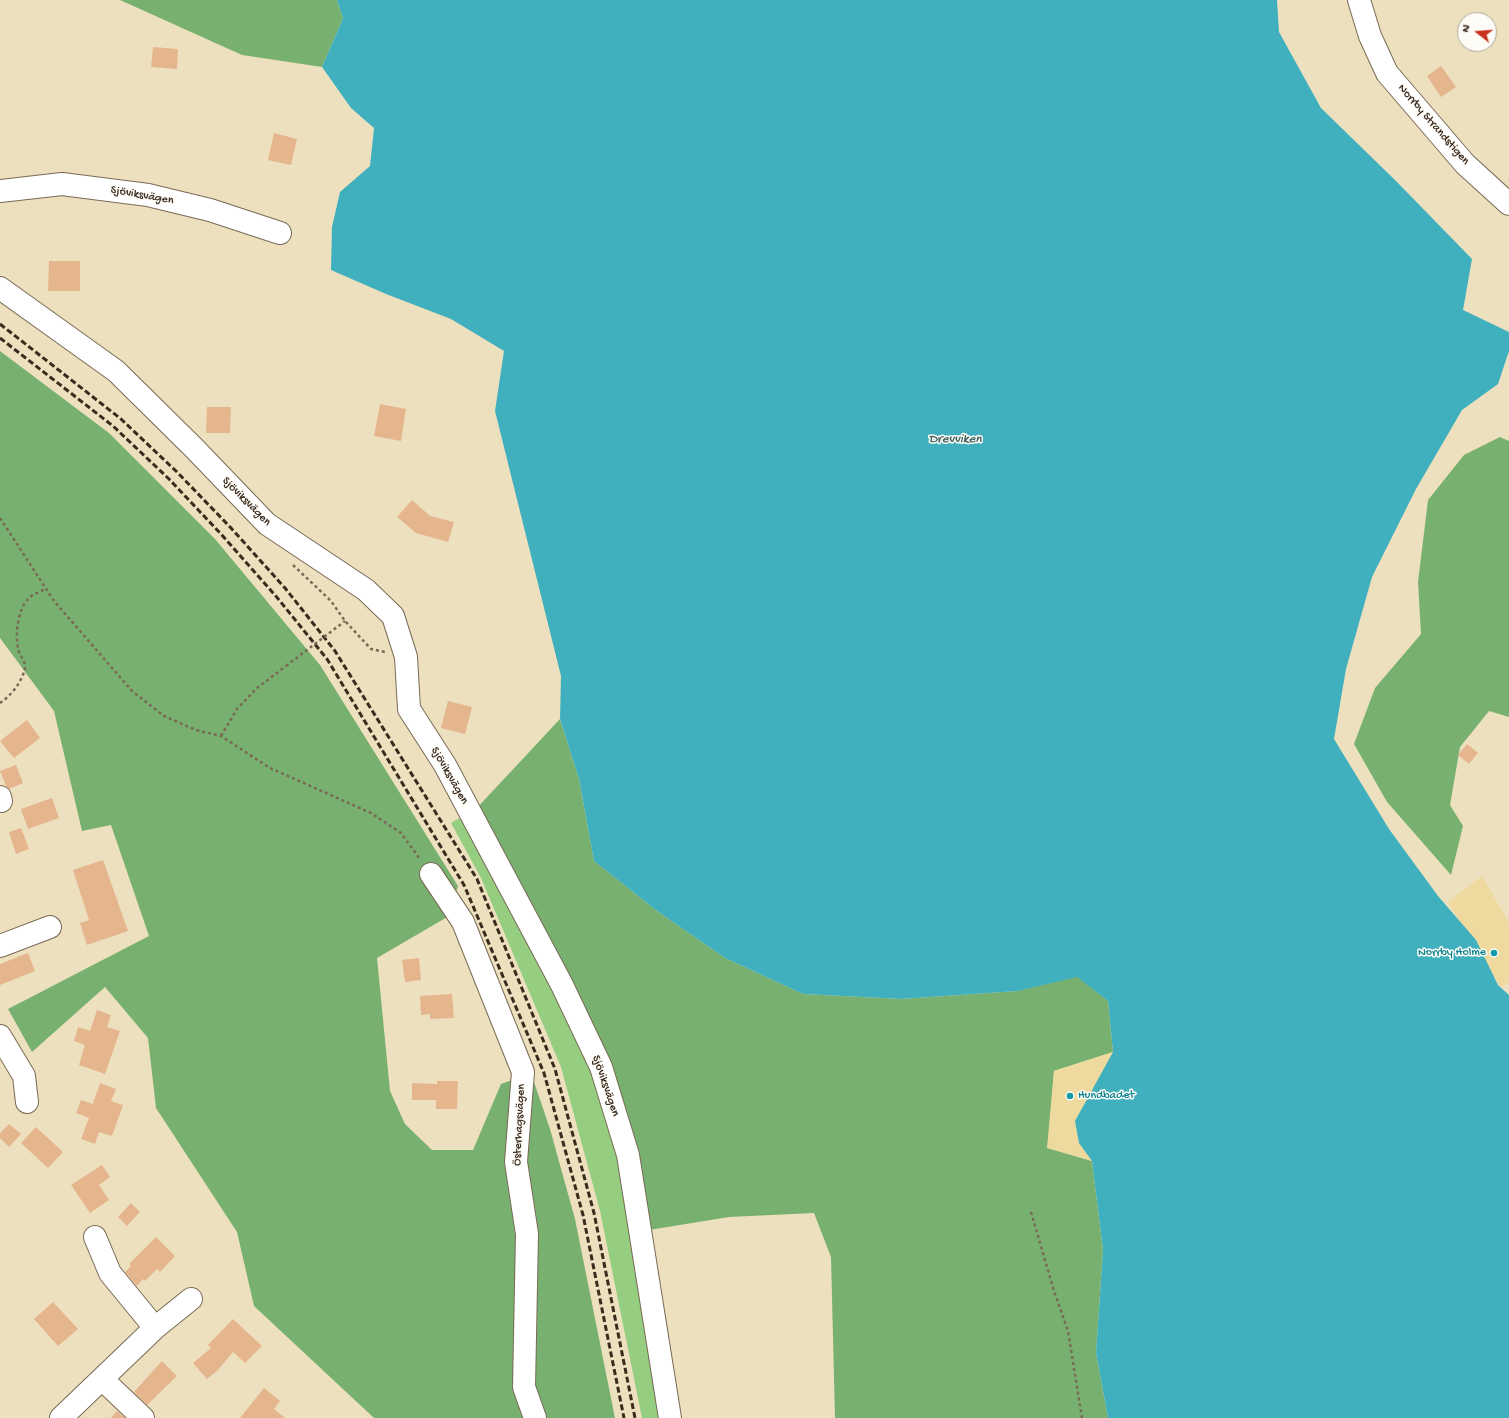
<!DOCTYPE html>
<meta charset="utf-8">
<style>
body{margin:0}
#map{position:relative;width:1509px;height:1418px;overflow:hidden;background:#ede0be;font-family:"Gochi Hand",sans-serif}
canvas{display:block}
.north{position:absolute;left:1457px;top:12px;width:40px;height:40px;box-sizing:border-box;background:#fdfcf7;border:1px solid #afa8a0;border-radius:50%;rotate:287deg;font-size:11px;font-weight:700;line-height:16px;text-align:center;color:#3b2a1e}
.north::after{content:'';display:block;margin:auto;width:14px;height:18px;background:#c8321e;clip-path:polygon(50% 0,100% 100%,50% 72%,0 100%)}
</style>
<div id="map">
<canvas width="1509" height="1418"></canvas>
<div class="north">N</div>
</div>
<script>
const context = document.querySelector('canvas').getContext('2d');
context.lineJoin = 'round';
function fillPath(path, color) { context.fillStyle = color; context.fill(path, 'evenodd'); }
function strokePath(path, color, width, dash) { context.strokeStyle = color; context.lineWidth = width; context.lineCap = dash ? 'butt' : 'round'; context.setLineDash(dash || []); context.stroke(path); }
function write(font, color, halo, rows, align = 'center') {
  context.font = font + ' "Gochi Hand",sans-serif'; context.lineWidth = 3; context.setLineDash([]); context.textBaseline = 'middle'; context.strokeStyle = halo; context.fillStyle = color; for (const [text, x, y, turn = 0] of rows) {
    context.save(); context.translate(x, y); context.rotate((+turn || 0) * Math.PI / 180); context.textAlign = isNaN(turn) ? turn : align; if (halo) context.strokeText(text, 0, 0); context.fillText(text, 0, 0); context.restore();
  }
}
const green = new Path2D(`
 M466,814L596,1067L623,1157L664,1418H642L600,1211L561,1067L481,878L451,823Z`);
const forest = new Path2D(`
 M120,0H337L343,18L322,67L242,55Z
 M0,351L109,433L215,539L320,665L458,886L449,916L377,958L390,1091L405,1124L432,1150H473L501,1084L531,1073L550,1129L575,1219L615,1418H374L254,1306L237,1232L156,1108L148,1038L105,987L32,1052L8,1009L149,936L111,825L82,831L54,711L0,638Z
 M1500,437L1509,441V717L1489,711L1460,747L1450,805L1463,826L1451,875L1387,802L1354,744L1375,688L1421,634L1418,582L1428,500L1464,455Z
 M560,719L579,779L594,861L657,911L725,958L803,994L901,999L1018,991L1077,976L1108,1001L1113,1052L1054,1071L1048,1148L1092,1161L1103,1250L1096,1353L1108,1418H835L831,1257L814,1213L729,1217L649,1230L634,1152L475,810Z`);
const sand = new Path2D(`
 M1482,876L1509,923V983L1501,987L1448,902Z
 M1113,1052L1075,1121L1079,1143L1092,1161L1047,1148L1054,1071Z`);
const water = new Path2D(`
 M337,0H1277L1279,32L1321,108L1396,181L1472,259L1463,310L1509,332V351L1498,384L1462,410L1416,489L1372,577L1346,669L1334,739L1389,829L1438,896L1476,940L1498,985L1509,995V1418H1108L1096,1353L1103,1250L1092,1161L1079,1143L1075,1121L1113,1052L1108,1001L1077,977L1018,991L901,999L803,994L725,958L657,911L594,861L579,779L560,719L561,676L495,411L504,351L451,319L386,294L331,270L332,227L340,192L370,166L374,128L351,108L322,67L343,18Z`);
const building = new Path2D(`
 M153,47L178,49L177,69L151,67Z
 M1441,66L1456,87L1441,97L1427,76Z
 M274,133L297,139L291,165L268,160Z
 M49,261H80V291H48Z
 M380,404L406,409L401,441L374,436Z
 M207,407H231L230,433H206Z
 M412,500L430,516L454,522L448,542L416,533L397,517Z
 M448,701L472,707L465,734L441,728Z
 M27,720L40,738L14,758L0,741Z
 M1467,744L1478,753L1469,764L1458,755Z
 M16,765L23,783L9,789L6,786L0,771Z
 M52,798L59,818L28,829L21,809Z
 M21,828L29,849L16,854L9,832Z
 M103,860L128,931L87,945L80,923L89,920L73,870Z
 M28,953L35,971L0,985V964Z
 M419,958L421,980L405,982L402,960Z
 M452,994L454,1018L430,1019V1014L421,1015L420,996Z
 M97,1010L111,1015L107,1027L120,1031L105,1074L79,1065L85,1045L74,1041L78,1027L90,1031Z
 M437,1081H458L457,1109H436V1100H412V1083L437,1084Z
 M100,1083L116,1089L111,1101L123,1105L112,1136L99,1132L95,1144L81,1139L89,1118L76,1113L81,1100L93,1104Z
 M9,1124L21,1134L9,1147L0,1138V1133Z
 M36,1127L63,1152L48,1168L21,1143Z
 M102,1165L110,1177L99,1185L109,1200L90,1213L71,1185Z
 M131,1203L140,1212L127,1226L118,1217Z
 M156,1237L175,1256L160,1272L157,1269L145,1281L143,1279L137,1286L125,1272L131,1266L129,1264Z
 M53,1302L78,1329L58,1346L34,1319Z
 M233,1319L262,1346L245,1363L233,1352L218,1370L207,1379L193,1363L211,1348L208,1345Z
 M162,1361L177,1376L147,1405L134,1392Z
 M264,1388L280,1401L274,1409L285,1418H240Z
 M117,1411L125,1418H111Z`);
const path = new Path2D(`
 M0,518L54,601L132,691L164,716L196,730L221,736L270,768L371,813L401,833L420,859
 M293,565L331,601L345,621L371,649L385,652
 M0,703C11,696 22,682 25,668C26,661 19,655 18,648C15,634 18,608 29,598C33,594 40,592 45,589
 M221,736L237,709L257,688L286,666
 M1031,1212L1054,1291L1068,1331L1082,1418`);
const minor = new Path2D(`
 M1359,0L1370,36L1387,73L1465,164L1509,204
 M0,191L62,184L148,195L210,210L280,233
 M0,288L116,371L194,448L267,524L366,590L393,616L406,657L409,709L445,765L562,985L601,1067L628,1155L670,1418
 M0,797L1,801
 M431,874L463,922L523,1072L516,1162L527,1234L524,1387L535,1418
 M0,946L50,927
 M0,1036L24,1076L27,1102
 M95,1237L110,1273L155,1328
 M103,1380L143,1418
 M61,1418L155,1328L191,1299`);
const rail = new Path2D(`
 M0,324L121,419L177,472L231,528L285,588L335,651L477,879L555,1069L594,1213L635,1418
 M0,338L113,426L169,479L221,534L275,595L327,659L464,885L544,1073L583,1215L624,1418`);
const pathBridge = new Path2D(`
 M286,666L345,621`);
const markers = [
 [1494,953,4,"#0f9aa8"],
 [1070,1096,4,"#0f9aa8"]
];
const streetNames = [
 ["Norrby Strandstigen",1433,125,49],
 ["Sjöviksvägen",142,196,10],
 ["Sjöviksvägen",246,502,45],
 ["Sjöviksvägen",449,776,60],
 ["Sjöviksvägen",605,1086,71],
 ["Österhagsvägen",520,1125,-87]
];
const cultureNames = [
 ["Norrby Holme",1486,953],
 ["Hundbadet",1078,1096,"left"]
];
const waterNames = [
 ["Drevviken",955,440]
];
fillPath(green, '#95ce81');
fillPath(forest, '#78b16f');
fillPath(sand, '#eeda9e');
fillPath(water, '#41b0be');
fillPath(building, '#e5b58d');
strokePath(minor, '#796a56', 24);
strokePath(path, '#796a56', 2.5, [3, 3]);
strokePath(minor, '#fff', 22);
strokePath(rail, '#3b2a1e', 3, [6, 3]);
strokePath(pathBridge, '#796a56', 2.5, [3, 3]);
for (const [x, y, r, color] of markers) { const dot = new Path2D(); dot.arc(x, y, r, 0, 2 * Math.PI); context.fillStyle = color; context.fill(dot); strokePath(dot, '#fdfcf7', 1.5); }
write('12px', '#3b2a1e', '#fdfcf7', streetNames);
write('12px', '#0d838f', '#fdfcf7', cultureNames, 'right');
write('italic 13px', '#3d605e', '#fdfcf7', waterNames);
</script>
